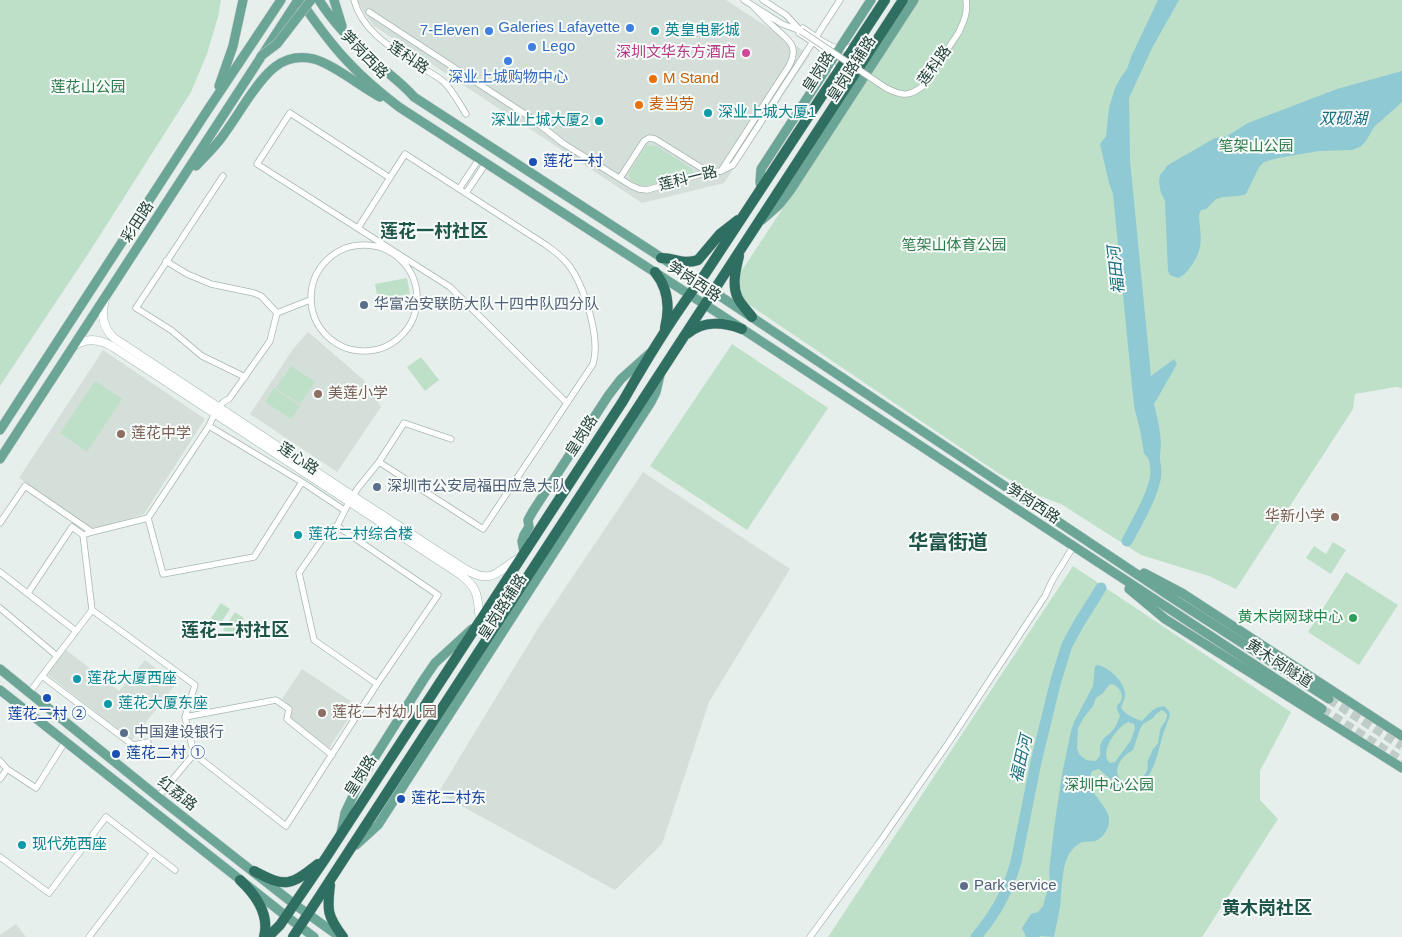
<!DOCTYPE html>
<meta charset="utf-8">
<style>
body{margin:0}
canvas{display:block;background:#e6efeb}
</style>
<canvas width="1402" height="937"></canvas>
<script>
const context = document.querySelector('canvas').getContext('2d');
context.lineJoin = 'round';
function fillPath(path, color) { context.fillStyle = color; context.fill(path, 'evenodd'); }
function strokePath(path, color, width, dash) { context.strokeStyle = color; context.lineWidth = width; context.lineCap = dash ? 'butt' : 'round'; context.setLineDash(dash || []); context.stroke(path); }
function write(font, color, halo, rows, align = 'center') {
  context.font = font + ' Arial,"Noto Sans SC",sans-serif'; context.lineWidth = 4; context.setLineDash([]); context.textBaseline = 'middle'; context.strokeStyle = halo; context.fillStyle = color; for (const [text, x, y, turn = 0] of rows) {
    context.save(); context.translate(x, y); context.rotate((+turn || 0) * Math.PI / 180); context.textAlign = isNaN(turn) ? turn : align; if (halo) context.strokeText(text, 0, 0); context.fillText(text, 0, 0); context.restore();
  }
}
const built = new Path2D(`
 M357,0H726L810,55L724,183L642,203L374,26L363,11Z
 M308,332L364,380L381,407L337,472L250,414L293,349Z
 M103,350L205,419L144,514L94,530L19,478Z
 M643,472L790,569L709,702L662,844L615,890L438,793L537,630Z
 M66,650L119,691L145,660L176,684L132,740L47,674Z
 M302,669L357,705L328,750L290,719L293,708L282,699Z
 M16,924L26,937H0V935Z`);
const green = new Path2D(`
 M0,0H221L218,17L207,54L191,92L90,251L0,386Z
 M917,0H1402V388L1396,387L1355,394L1353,409L1236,589L1209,576L1141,555L1061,504L1037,495L998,473L745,302L737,286L740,273L840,122Z
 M648,145L656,146L692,169L693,173C686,177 678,178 670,180C658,183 630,194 629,173L645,147Z
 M407,278L410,294L378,300L375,284Z
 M732,344L828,408L747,530L650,466Z
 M421,357L439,380L425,391L407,367Z
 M291,366L315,382L300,404L276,388Z
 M95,381L122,399L87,452L60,433Z
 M274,388L300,406L291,419L265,402Z
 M1333,542L1346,550L1331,574L1306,558L1314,546L1326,554Z
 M1073,566L1291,712L1260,771V800L1278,819L1202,937H828Z
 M1346,572L1398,605L1359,665L1308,632Z
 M221,603L230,609L218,627L209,621Z
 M235,612L244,618L232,637L223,630Z`);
const water = new Path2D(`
 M1158,0H1179L1152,48L1129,98L1130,160L1151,376L1174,359L1177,364L1154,404C1158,422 1164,441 1159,460L1150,461L1144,453L1140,430L1134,406L1113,194L1109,183L1100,144L1106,136L1109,108L1115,88L1121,77L1127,69L1131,57Z
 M1402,71V102L1374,127L1366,141L1360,147L1352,150L1319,151L1278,158L1264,162L1259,167L1246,194L1239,196L1223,197L1216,199L1206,209L1201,210L1199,215C1200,236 1205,246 1192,265C1187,271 1185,275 1178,278L1170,275L1168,271L1165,201L1161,193L1159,182L1160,175L1168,165L1215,138L1227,136L1248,123L1337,89Z
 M1098,665C1109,668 1123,680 1125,693C1126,698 1122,703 1121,708C1125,714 1135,719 1142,721C1149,714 1153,707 1164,706L1169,711L1170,715C1168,722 1165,728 1163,734C1157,756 1154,779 1132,792C1115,787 1111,779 1099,769L1092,771C1082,793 1112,805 1109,823C1108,830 1102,839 1095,841C1090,842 1084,841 1080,843C1076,845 1072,850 1069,854C1061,869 1062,890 1060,907C1058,917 1056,927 1054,937L1040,936L1039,937H1026L1022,928L1031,914L1038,912L1043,906L1050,882L1049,872L1054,828L1062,774L1071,731L1074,722L1093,686L1095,666ZM1112,684C1119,686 1124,694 1121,701C1119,704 1116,705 1117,708C1117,711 1119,713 1120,716C1118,721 1116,727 1112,731C1109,735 1103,737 1101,743C1098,751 1104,755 1095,761L1086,760L1079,754L1077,748L1078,728L1084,717L1093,706L1096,698L1103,693L1109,685ZM1162,710L1167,714C1167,721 1164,722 1161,728C1159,732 1159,738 1158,743C1157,745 1155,747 1153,749C1152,752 1150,756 1148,760C1147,765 1149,770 1145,774C1128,798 1099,770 1133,750L1140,729L1143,724L1153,718L1156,714ZM1128,722L1134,724L1135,728L1131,740L1115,762L1110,763C1098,753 1117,727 1128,722Z`);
const river = new Path2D(`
 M1127,541C1136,524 1155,492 1156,473C1156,464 1153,454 1152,446
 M976,937C997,912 1007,893 1016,862L1036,762L1056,680L1067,645L1079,623L1101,588`);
const primaryTunnel = new Path2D(`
 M1329,699L1402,746
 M1322,709L1402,761`);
const street = new Path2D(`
 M354,0C363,34 397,51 424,69C431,73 438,77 444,82C453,91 459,103 466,114
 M744,0L782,24L801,31
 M763,0L786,15L799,29
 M369,12L531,118L564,144L632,186L639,189L647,190L708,172L721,171L733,165L840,0
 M803,28C815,36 840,58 853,45
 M959,32C964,21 968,12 966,0
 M799,33C815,44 836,53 833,75
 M721,171L789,66C800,45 788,40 773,26C766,20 760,13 753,6
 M223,176L136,308L171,330L202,356L245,377
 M390,178L290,113L257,164L450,287L567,403
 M620,178L644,141L649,138L655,139L708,172
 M459,189L479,159
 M466,193L486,163
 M358,228L405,154L546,245C553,250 561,256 567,263C584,284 601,338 593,364L483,529L379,462
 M311 298a53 53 0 1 1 106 0a53 53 0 1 1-106 0Z
 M166,261L187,274L211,284L254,293L261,296L277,313
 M209,426L302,482L344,510
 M148,518L163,574L254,557L302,482
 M0,523L25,486L92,532L148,518L209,426C213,417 219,402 229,399L270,341L277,313L310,300
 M0,572L76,631
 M28,593L72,527L83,535
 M0,608L57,656
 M92,610L195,685L185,717L188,707
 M42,676L133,745L148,742
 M377,684L314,640L299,573L330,528L337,526L349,502L358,488L379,462L404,423L451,439
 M29,693L92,610L83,535L92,532
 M332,755L287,719L289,709L276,700L185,717L194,754L286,826L377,684L438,595L337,526
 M0,761L7,769L36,788L65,742
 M0,779L7,769
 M158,797L194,754
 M0,857L49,893L106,817L175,870
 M89,937L153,853
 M810,937L879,843L949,742L1045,596L1052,581L1073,547`);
const secondary = new Path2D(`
 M105,300C101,314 103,328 114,338L353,496L465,569C494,586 497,570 521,557
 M74,346C87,337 100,339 113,347L461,575C480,590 477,598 480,620`);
const primary = new Path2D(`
 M300,0C315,22 331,45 350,64C365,80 382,94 399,107L721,315L1322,709
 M319,0C334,24 355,45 376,63C390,75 402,83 414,97L699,282L1177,601L1329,699
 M334,0L342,26
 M219,86L233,46L243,0
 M196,166C205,156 214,148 222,137C231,125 239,112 247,100C264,76 280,51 314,59C333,64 361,87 380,97
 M761,188L760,182L761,169L871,0
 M762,220L779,205L790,191L914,0
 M0,430L207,111L281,0
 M0,459L298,0
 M524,552L522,541L524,535L529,527L528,520L533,511L608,396L621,379L650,353
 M1144,573L1182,593L1402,736
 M1129,589L1165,619L1402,768
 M0,669L158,797L294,904L340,937
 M0,690L286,916L314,937
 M341,833L345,813L361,779L424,679L435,663L472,629
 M356,845L378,825L387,811L651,402L656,392L660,375`);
const highway = new Path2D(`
 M739,256C736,268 732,284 737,296C740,304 747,310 752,317
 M661,258C675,258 685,265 698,260L720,234L738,220
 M655,272C668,288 670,308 665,328
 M687,334C704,320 723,322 742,329
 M254,871C286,888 290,886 318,864
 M240,880C256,895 270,914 264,937
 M330,885C327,910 327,916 343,937
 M268,937L280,925L325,859L623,401C648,357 674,314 705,274L885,0
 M293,937L903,0`);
const streetBridge = new Path2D(`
 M801,31L886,88C902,96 909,97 923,86L959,32`);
const primaryBridge = new Path2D(`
 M261,56L277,44L311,0`);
const markers = [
 [630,28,5,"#3f7fe0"],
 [489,31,5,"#3f7fe0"],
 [655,31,5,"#0f9aa8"],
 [532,47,5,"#3f7fe0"],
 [746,53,5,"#d1479c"],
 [508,61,5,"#3f7fe0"],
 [653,79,5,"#e8710a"],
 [639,105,5,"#e8710a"],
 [708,113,5,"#0f9aa8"],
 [599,121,5,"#0f9aa8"],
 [533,162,5,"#1a4fb4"],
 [364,305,5,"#5c6f8a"],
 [318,394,5,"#8d6e63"],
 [121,434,5,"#8d6e63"],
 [377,487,5,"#5c6f8a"],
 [1335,517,5,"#8d6e63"],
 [298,535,5,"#0f9aa8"],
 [1353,618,5,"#2e9e5b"],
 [77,679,5,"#0f9aa8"],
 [47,698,5,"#1a4fb4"],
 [108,704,5,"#0f9aa8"],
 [322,713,5,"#8d6e63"],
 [124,733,5,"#5c6f8a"],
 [116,754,5,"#1a4fb4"],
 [401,799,5,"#1a4fb4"],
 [22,845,5,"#0f9aa8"],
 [964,886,5,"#5c6f8a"]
];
const shopNames = [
 ["Galeries Lafayette",620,28],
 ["7-Eleven",479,31],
 ["Lego",542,47,"left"],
 ["深业上城购物中心",508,78,"center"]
];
const cultureNames = [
 ["英皇电影城",665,31],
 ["深业上城大厦1",718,113],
 ["深业上城大厦2",589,121,"right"],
 ["莲花二村综合楼",308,535],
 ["莲花大厦西座",87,679],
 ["莲花大厦东座",118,704],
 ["现代苑西座",32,845]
];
const hotelNames = [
 ["深圳文华东方酒店",736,53]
];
const streetNames = [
 ["笋岗西路",364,55,46],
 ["莲科路",408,58,34],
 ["莲科路",935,66,-54],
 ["皇岗路辅路",852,69,-57],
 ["皇岗路",819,72,-57],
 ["莲科一路",688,179,-14],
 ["彩田路",138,222,-57],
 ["笋岗西路",694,282,33],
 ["皇岗路",582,436,-57],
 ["莲心路",298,459,34],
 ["笋岗西路",1033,504,33],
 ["皇岗路辅路",503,607,-57],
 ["黄木岗隧道",1279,664,33],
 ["皇岗路",361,776,-57],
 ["红荔路",177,794,38]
];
const foodNames = [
 ["M Stand",663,79],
 ["麦当劳",649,105]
];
const parkNames = [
 ["莲花山公园",88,88],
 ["笔架山公园",1256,147],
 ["笔架山体育公园",954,246],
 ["深圳中心公园",1109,786]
];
const transitNames = [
 ["莲花一村",543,162],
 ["莲花二村 ②",47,715,"center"],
 ["莲花二村 ①",126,754],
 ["莲花二村东",411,799]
];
const serviceNames = [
 ["华富治安联防大队十四中队四分队",374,305],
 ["深圳市公安局福田应急大队",387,487],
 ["中国建设银行",134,733],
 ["Park service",974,886]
];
const educationNames = [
 ["美莲小学",328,394],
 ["莲花中学",131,434],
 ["华新小学",1325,517,"right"],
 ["莲花二村幼儿园",332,713]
];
const leisureNames = [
 ["黄木岗网球中心",1343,618]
];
const waterNames = [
 ["双砚湖",1343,120],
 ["福田河",1117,270,-96],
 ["福田河",1022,759,-77]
];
const quarterNames = [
 ["莲花一村社区",434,232],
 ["莲花二村社区",235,631],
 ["黄木岗社区",1267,909]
];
const districtNames = [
 ["华富街道",948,543]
];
fillPath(built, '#d4dfda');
fillPath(green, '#bfe0c8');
fillPath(water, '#8ec9d4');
strokePath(river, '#8ec9d4', 11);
strokePath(primaryTunnel, '#bfccc8', 9, [9, 4.5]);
strokePath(street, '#a8b8b2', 7);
strokePath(secondary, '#a4bbb3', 9);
strokePath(primary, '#c2cac8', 10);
strokePath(highway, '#c2cac8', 11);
strokePath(street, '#fff', 5.5);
strokePath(secondary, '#fff', 8);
strokePath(primary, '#6aa596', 9);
strokePath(highway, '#2f6f62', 10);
strokePath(streetBridge, '#a8b8b2', 7, []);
strokePath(primaryBridge, '#c2cac8', 10, []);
strokePath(streetBridge, '#fff', 5.5);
strokePath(primaryBridge, '#6aa596', 9);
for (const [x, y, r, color] of markers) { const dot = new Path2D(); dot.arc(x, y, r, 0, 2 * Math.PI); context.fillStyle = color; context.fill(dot); strokePath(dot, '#f7fbf9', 2); }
write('15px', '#366cbe', '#f7fbf9', shopNames, 'right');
write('15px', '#0d838f', '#f7fbf9', cultureNames, 'left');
write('15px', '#b23c85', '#f7fbf9', hotelNames, 'right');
write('15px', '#24423a', '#f7fbf9', streetNames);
write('15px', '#c56008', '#f7fbf9', foodNames, 'left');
write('15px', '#2d7a4b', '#f7fbf9', parkNames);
write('15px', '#164399', '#f7fbf9', transitNames, 'left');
write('15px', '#4e5e75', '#f7fbf9', serviceNames, 'left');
write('15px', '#785e54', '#f7fbf9', educationNames, 'left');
write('15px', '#27864d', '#f7fbf9', leisureNames, 'right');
write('italic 16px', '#1c6f80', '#f7fbf9', waterNames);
write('bold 18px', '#1f5548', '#f7fbf9', quarterNames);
write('bold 20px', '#1f5548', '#f7fbf9', districtNames);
</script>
